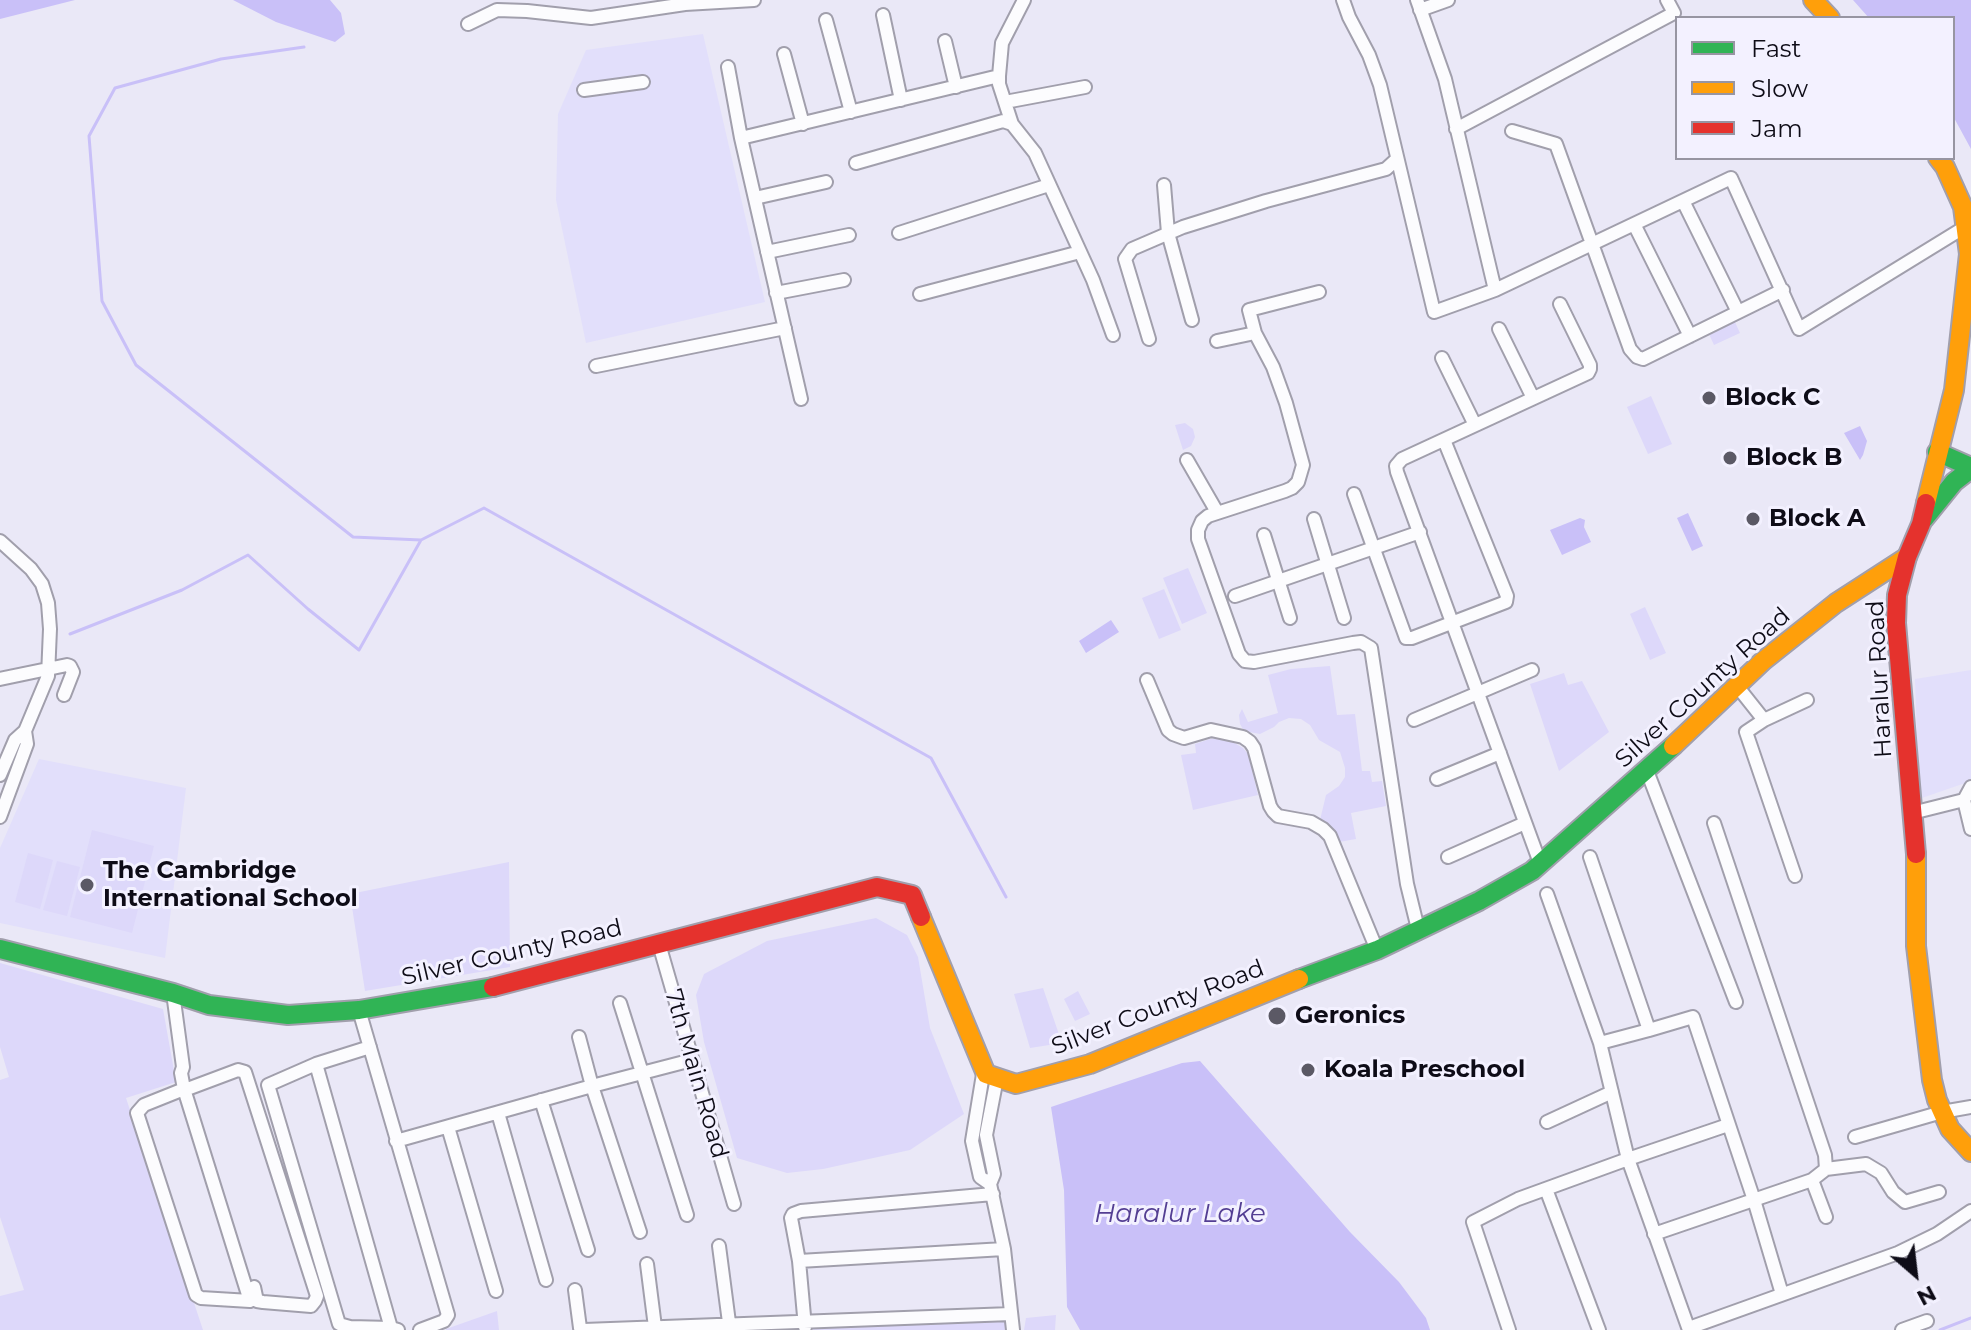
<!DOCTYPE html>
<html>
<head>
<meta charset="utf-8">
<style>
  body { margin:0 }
  #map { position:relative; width:1971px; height:1330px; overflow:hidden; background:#eae8f7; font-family:Montserrat,sans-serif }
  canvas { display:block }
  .legend { position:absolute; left:1675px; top:16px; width:280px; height:144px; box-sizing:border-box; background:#f3f1ff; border:2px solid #9795a2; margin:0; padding:10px 14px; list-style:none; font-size:24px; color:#0e0c17 }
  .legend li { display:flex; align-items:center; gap:16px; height:40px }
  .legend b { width:40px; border:2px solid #9795a2 }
  .north { position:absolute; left:1875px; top:1234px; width:80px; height:80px; -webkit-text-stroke:6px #f3f1ff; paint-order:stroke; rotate:152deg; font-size:22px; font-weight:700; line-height:32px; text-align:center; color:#0e0c17 }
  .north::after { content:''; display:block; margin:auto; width:28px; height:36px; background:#0e0c17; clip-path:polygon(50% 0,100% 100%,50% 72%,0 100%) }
</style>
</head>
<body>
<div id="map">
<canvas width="1971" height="1330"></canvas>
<ul class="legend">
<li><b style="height:10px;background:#30b455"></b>Fast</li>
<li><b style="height:10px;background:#ff9f0a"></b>Slow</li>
<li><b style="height:10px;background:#e5322d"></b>Jam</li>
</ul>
<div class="north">N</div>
</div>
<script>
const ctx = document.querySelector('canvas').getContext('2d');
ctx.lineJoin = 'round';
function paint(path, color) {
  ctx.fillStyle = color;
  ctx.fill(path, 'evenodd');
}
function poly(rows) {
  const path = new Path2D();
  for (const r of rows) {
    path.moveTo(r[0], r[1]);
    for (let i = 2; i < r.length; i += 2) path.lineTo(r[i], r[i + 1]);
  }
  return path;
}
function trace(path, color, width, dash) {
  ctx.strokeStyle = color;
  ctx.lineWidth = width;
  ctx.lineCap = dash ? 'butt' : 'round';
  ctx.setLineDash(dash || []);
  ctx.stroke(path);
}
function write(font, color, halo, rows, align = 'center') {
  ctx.font = font + ' Montserrat,sans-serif';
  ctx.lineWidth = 6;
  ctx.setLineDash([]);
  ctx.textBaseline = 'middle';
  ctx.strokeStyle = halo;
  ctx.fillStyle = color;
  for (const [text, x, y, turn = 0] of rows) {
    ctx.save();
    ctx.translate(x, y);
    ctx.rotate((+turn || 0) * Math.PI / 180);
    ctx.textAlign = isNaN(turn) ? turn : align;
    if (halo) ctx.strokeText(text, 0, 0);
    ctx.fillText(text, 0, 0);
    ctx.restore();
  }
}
paint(poly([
  [703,34,765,302,586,343,556,200,558,114,586,50],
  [1971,670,1971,781,1919,799,1915,679],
  [39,759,186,788,165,958,0,923,0,848]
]), '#e2dffb');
paint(poly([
  [1734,320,1740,333,1714,345,1708,332],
  [1651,396,1672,444,1648,454,1627,407],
  [1185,423,1193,429,1195,437,1191,446,1183,450,1175,425],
  [1188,568,1207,613,1182,624,1163,578],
  [1164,589,1181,630,1159,639,1142,598],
  [1645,607,1666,653,1650,660,1630,614],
  [1330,666,1337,715,1355,714,1362,771,1370,771,1372,782,1382,781,1386,806,1351,813,1356,839,1339,842,1334,832,1327,823,1320,820,1326,795,1339,786,1345,777,1345,768,1340,752,1319,740,1310,725,1301,719,1289,718,1279,722,1274,727,1260,734,1244,731,1240,724,1239,715,1242,709,1248,722,1278,713,1268,675,1291,669],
  [1564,673,1568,685,1582,681,1609,732,1559,771,1530,684],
  [1217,738,1231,741,1243,748,1248,754,1258,795,1193,810,1181,755,1196,753,1195,744,1210,739],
  [92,830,154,846,132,933,70,917],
  [28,853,53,860,40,909,15,902],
  [57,861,80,867,67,916,43,910],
  [509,862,510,967,365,991,350,894],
  [876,918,907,935,918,957,930,1028,964,1114,910,1150,823,1169,787,1173,737,1158,704,1042,696,995,704,974,767,941],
  [0,963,163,1009,176,1082,126,1098,203,1330,0,1330,0,1296,24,1290,0,1217,0,1080,9,1077,0,1047],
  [1043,988,1062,1043,1030,1048,1014,994],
  [1078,991,1090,1014,1075,1021,1064,999],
  [497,1311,499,1330,446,1330,446,1329],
  [1056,1315,1055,1330,1024,1330,1026,1318],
  [1009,1319,1010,1330,813,1330,813,1328]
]), '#ddd8fa');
paint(poly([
  [0,0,75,0,0,19],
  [233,0,330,0,341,13,345,34,335,42,276,22],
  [1853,0,1971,0,1971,149,1953,116,1953,18,1869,18],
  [1860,426,1867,441,1863,455,1860,460,1844,433],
  [1688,513,1703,546,1692,551,1677,518],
  [1580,518,1585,520,1584,527,1591,542,1562,555,1550,530],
  [1111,620,1119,632,1086,653,1079,641],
  [1200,1061,1350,1232,1399,1282,1426,1318,1430,1330,1080,1330,1067,1307,1064,1190,1051,1107,1182,1063]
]), '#c9c0f8');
trace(poly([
  [304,47,221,59,115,88,89,136,102,301,136,365,353,537,421,540],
  [70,634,182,590,248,555,308,609,359,650,421,540,484,508,931,758,1006,897],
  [1940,1330,1971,1318]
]), '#c9c0f8', 3);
const street = poly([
  [1343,0,1349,17,1369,55,1380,85,1434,312,1495,290,1731,178,1799,329,1965,227],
  [1417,0,1445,79,1495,290],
  [1420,10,1448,0],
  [883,15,901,100],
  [826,20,851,112],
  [468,24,497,10,527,11,591,18,685,4,754,0],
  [945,41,956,87],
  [784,54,803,124],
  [728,67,741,138],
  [999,76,999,84,1012,124,1035,153,1093,280,1113,335],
  [584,90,643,82],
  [1005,102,1085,87],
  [1456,129,1674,13,1667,0],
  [1512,131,1556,144,1630,349,1637,357,1643,359,1783,290],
  [856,163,1003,121,1012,124],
  [1164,185,1168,233,1192,320],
  [755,198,826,182],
  [1683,201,1738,312],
  [1634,224,1690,336],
  [899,233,1049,185],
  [767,252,849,235],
  [1319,292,1249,310,1255,333,1273,367,1286,403,1303,465,1298,482,1292,488,1285,491,1208,516,1202,521,1198,530,1198,539,1239,654,1245,661,1254,662,1353,643,1361,642,1371,648,1407,884,1418,929],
  [776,293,844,280],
  [920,294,1080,252],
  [1499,329,1533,398],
  [1149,339,1125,259,1132,249,1183,227,1266,201,1386,169,1397,159],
  [1217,341,1255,333],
  [1442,358,1475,425],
  [596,366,785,328],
  [801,399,741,138,999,76,1002,43,1024,0],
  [1187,460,1217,512],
  [1354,494,1406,638,1412,638,1506,602,1507,596,1444,440],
  [1314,519,1344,618],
  [1264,535,1290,618],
  [0,541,31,569,42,584,48,603,50,629,48,676,25,731,15,740,0,775],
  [1235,596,1420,532],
  [0,679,67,665,70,666,73,672,64,695],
  [1147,680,1168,730,1173,734,1184,738,1211,730,1243,737,1250,742,1254,748,1270,806,1273,811,1278,816,1311,822,1323,829,1330,836,1377,950],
  [1737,686,1764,720,1746,732,1795,876],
  [1414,720,1532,670],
  [1764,720,1807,700],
  [1647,771,1736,1002],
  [1437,779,1500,753],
  [1971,787,1964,800,1971,829],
  [1912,813,1964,800],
  [0,817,27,744,25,731],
  [1448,857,1525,823],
  [1590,857,1649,1030],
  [1540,863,1397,472,1396,466,1402,459,1588,373,1590,369,1590,365,1560,304],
  [1547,894,1600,1043,1628,1159,1689,1330],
  [659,944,734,1204],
  [173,993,183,1067,181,1073,184,1089,250,1301,201,1298,196,1295,137,1113,144,1105,184,1089],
  [620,1003,687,1215],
  [359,1010,448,1315,444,1321,420,1330],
  [579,1037,592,1086,640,1232],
  [1600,1043,1649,1030,1693,1017,1754,1200,1782,1294],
  [370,1047,316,1064,268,1085,339,1324,350,1327,391,1328,398,1330],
  [316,1064,391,1328],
  [984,1068,972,1141,980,1177,990,1184],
  [997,1078,986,1135,994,1174,990,1184,1004,1249,1013,1330],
  [190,1088,238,1070,245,1072,317,1296,315,1301,311,1306,263,1302,257,1301,254,1287],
  [541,1100,588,1250],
  [498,1113,546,1280],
  [1547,1122,1612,1092],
  [448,1127,496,1291],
  [1855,1137,1942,1112,1971,1107],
  [396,1141,592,1086,692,1060],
  [1826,1169,1866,1164,1881,1173,1893,1192,1905,1202,1939,1192],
  [1812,1180,1826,1217],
  [1546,1189,1599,1330],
  [1654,1234,1812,1180,1826,1169,1825,1155,1714,823],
  [719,1246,730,1330],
  [799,1261,1004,1249],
  [647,1264,655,1327],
  [575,1290,580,1328,582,1330],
  [805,1327,799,1261,791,1218,793,1214,801,1211,993,1194],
  [1689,1328,1898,1253,1937,1234,1971,1211],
  [584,1330,1011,1314],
  [1509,1330,1473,1222,1518,1199,1628,1159,1728,1125],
  [1902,1330,1927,1321]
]);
const fast = poly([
  [1937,452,1971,467],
  [1924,519,1954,482,1971,469],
  [0,949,173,993,209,1005,288,1015,359,1010,493,987],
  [1299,979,1377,950,1479,901,1532,871,1673,746]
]);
const slow = poly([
  [1813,0,1830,18],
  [1926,503,1954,390,1969,254,1963,207,1945,167,1938,158],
  [1673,746,1763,661,1836,603,1907,557],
  [1916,854,1916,946,1932,1080,1937,1100,1950,1129,1971,1152],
  [921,917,986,1074,1016,1084,1090,1064,1299,979]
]);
const jam = poly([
  [1916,854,1896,623,1897,595,1907,557,1921,524,1926,503],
  [493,987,877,887,912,895,921,917]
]);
trace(street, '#a19fac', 16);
trace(fast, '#a19fac', 22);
trace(slow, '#a19fac', 22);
trace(jam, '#a19fac', 22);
trace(street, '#fcfcfe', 12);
trace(fast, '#30b455', 18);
trace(slow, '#ff9f0a', 18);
trace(jam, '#e5322d', 18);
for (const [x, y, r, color] of [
  [1709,398,8,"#5b5965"],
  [1730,458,8,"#5b5965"],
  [1753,519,8,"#5b5965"],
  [87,885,8,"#5b5965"],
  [1277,1016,10,"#5b5965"],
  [1308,1070,8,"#5b5965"]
]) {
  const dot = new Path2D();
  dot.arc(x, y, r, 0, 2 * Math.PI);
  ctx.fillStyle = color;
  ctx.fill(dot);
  trace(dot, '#f3f1ff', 3);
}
write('bold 24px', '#0e0c17', '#f3f1ff', [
  ["Block C",1725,398],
  ["Block B",1746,458],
  ["Block A",1769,519],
  ["The Cambridge",103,871],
  ["International School",103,899],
  ["Geronics",1295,1016],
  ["Koala Preschool",1324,1070]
], 'left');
write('24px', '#0e0c17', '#f3f1ff', [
  ["Haralur Road",1880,679,-93],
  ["Silver County Road",1703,688,-42],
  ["Silver County Road",512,953,-13],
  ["Silver County Road",1158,1008,-21],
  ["7th Main Road",696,1074,74]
]);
write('italic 26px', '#533e93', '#f3f1ff', [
  ["Haralur Lake",1180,1214]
]);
</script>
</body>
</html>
